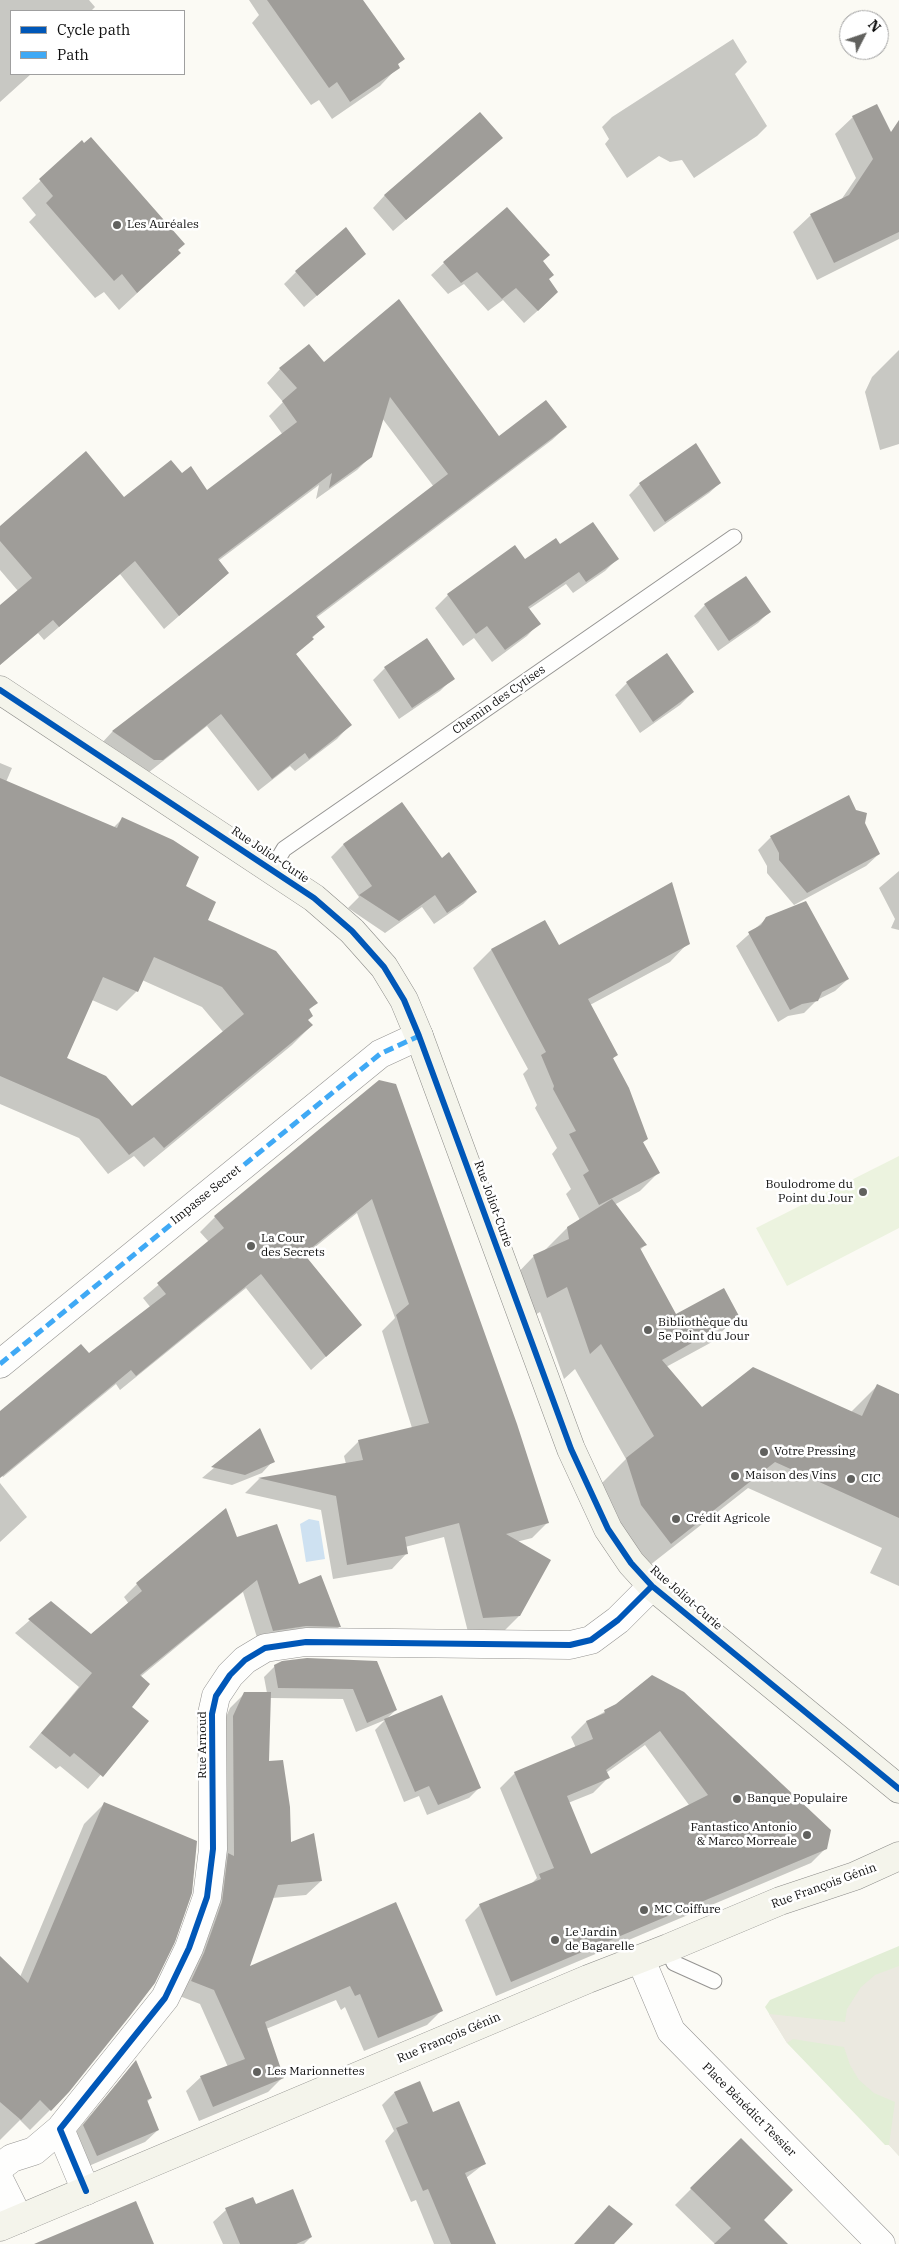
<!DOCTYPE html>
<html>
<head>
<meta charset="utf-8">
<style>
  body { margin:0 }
  #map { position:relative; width:899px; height:2244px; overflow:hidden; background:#fbfaf4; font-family:"IBM Plex Serif",serif }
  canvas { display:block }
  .legend { position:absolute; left:10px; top:10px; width:175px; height:65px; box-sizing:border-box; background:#fff; border:1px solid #9f9f9f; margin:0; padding:6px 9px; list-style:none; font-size:15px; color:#0e0e0e }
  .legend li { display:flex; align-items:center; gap:10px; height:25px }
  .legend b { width:25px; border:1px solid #9f9f9f }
  .north { position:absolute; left:839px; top:10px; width:50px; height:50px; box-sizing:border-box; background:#fff; border:1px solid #9f9f9f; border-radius:50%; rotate:49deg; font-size:14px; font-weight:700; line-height:20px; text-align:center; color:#0e0e0e }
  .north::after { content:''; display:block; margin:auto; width:18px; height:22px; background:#61615e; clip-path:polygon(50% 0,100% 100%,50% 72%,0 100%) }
</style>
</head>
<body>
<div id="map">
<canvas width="899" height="2244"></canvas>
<ul class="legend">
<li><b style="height:6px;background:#0057b8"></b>Cycle path</li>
<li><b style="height:6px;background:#3fa9f5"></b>Path</li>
</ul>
<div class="north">N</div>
</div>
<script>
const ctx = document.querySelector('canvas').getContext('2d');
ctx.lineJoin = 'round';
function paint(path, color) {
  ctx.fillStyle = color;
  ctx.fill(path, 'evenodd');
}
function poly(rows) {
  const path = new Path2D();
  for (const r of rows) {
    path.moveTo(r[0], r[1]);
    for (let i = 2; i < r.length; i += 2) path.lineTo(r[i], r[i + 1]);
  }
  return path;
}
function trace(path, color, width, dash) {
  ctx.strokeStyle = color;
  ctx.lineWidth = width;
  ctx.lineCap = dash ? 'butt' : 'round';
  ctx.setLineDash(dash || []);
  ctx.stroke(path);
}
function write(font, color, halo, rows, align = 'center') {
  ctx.font = font + ' "IBM Plex Serif",serif';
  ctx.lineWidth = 5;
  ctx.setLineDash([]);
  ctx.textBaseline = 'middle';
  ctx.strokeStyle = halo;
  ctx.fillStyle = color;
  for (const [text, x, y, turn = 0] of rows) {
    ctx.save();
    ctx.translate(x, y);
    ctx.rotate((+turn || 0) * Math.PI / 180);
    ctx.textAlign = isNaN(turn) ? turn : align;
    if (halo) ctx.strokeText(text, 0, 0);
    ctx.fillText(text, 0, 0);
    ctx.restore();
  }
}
paint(poly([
  [899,1946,899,2156,889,2145,885,2145,787,2043,765,2007,770,2000]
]), '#e2eed6');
paint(poly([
  [899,1156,899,1228,787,1286,756,1228]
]), '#ecf3df');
paint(poly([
  [899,1966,899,2156,889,2145,895,2102,874,2093,859,2080,850,2065,844,2047,793,2039,787,2043,769,2014,845,2022,847,2009,861,1987,875,1975]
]), '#ebe9e0');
paint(poly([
  [309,1519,319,1521,325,1559,306,1562,300,1524]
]), '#cee1f1');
paint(poly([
  [0,0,89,0,95,7,91,11,11,11,11,74,31,74,0,102],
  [249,0,362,0,398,67,380,86,332,119,319,100,311,105,252,23,259,15],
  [733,39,747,62,735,74,767,126,757,136,694,178,682,160,670,162,659,156,627,178,605,144,609,139,602,127,612,117],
  [853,117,896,146,899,145,899,239,817,280,793,232,811,215,841,200,856,178,835,134],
  [501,138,393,231,373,208,385,195],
  [82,142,177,250,161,271,119,310,104,292,95,298,29,222,36,215,22,198],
  [364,254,304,307,284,284,296,272],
  [541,261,548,280,544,305,524,323,503,300,488,311,464,284,448,294,431,275,444,263],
  [899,350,899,444,880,450,865,392,872,377],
  [324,364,499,437,566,427,552,440,316,618,323,627,295,655,350,725,337,739,295,771,290,766,258,791,207,726,148,773,99,746,112,732,434,487,382,418,371,456,357,470,316,499,319,485,218,561,228,573,164,629,120,574,44,640,38,633,0,665,0,606,18,591,0,570,0,528,124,499,182,475,207,492,283,435,269,416,283,402,267,383,280,369],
  [696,445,720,483,709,493,654,532,629,495,640,484],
  [560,546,617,559,605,571,573,593,566,584,529,609,539,623,527,636,492,662,474,638,463,646,435,608,448,595],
  [705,605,769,612,758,623,718,651,694,616],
  [385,668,453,678,440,691,399,719,373,680],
  [627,683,693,692,680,705,640,733,615,695],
  [0,763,12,768,6,782,113,828,122,819,184,887,206,921,316,1003,308,1011,307,1020,312,1025,292,1045,144,1167,134,1156,108,1174,79,1138,0,1104],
  [142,980,202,1007,224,1033,132,1108,66,1059,92,1000,117,1011,137,991],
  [864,823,879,854,866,866,794,905,767,873,767,866,758,850,771,837],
  [344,844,441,860,475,892,463,904,434,924,422,907,385,933,348,908,359,897,331,857],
  [899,871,899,930,891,928,895,919,879,888],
  [767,918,848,979,835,991,817,1000,804,1013,788,1016,778,1022,736,946],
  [545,922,558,947,688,943,670,962,590,1005,616,1055,612,1059,647,1139,642,1143,658,1173,640,1191,614,1205,645,1245,640,1250,676,1316,738,1315,712,1342,666,1367,702,1408,851,1412,877,1386,899,1395,899,1586,870,1573,882,1548,748,1488,645,1569,600,1485,626,1459,575,1369,564,1379,540,1312,520,1323,508,1283,534,1256,543,1252,567,1228,580,1220,566,1194,571,1189,552,1154,557,1148,535,1108,537,1105,523,1074,528,1069,473,968,491,950],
  [379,1081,547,1523,532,1538,516,1542,519,1616,504,1631,468,1632,444,1537,405,1547,406,1554,392,1569,333,1579,321,1510,245,1493,259,1479,346,1464,344,1456,359,1441,412,1428,382,1331,395,1318,357,1213,304,1256,361,1325,311,1370,246,1288,120,1390,116,1384,3,1477,0,1473,0,1413,89,1355,151,1308,143,1298,209,1242,200,1232,215,1217],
  [259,1430,273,1461,262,1473,232,1485,202,1478],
  [0,1483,27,1517,0,1542],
  [237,1538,298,1585,340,1626,327,1640,259,1644,243,1592,140,1677,130,1707,148,1721,88,1789,60,1766,56,1769,29,1747,79,1687,15,1633,51,1602,91,1636,129,1604,124,1597,137,1584],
  [307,1659,396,1710,385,1720,480,1787,469,1798,427,1815,419,1796,404,1802,375,1730,385,1720,356,1732,343,1699,270,1698,268,1762,290,1843,321,1881,306,1895,272,1898,248,1969,395,1904,441,2011,427,2025,364,2051,345,2007,341,2010,336,2000,266,2029,282,2078,268,2092,199,2121,186,2091,201,2077,228,2067,200,2004,177,1995,190,1969,219,1732,230,1708,245,1693,267,1693,264,1677,275,1666],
  [652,1677,826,1848,811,1863,496,1996,465,1920,480,1905,531,1884,537,1878,500,1788,515,1773,576,1748,571,1737,586,1722,617,1705],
  [645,1745,689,1805,590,1856,568,1803,593,1793,608,1778,606,1773],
  [104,1804,68,2092,30,2130,20,2120,0,2140,0,1958,20,1977,84,1824],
  [135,2062,151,2098,147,2102,158,2130,145,2142,84,2168,71,2138],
  [394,2093,432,2114,484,2164,466,2178,495,2244,434,2244,416,2200,411,2202,385,2141,394,2131,382,2105],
  [741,2139,762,2220,786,2244,715,2244,675,2205],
  [255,2206,311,2237,304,2244,223,2244,213,2222,226,2210]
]), '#0003');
paint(poly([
  [267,0,363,0,405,59,398,64,400,68,350,102,337,82,329,88],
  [877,104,891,132,899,120,899,232,834,263,810,214,849,195,873,159,852,116],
  [480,112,503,138,406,220,384,195],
  [91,137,185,244,178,250,181,253,137,293,122,274,114,281,46,203,53,196,39,179,82,140,84,143],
  [507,207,550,255,543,261,554,275,549,279,558,292,538,311,516,288,502,299,477,272,461,283,443,262],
  [346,227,366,254,317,296,295,271],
  [399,299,499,436,546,400,567,427,316,616,325,627,312,637,314,639,296,654,352,725,309,759,305,753,272,779,221,714,163,760,154,760,112,731,448,474,390,397,372,457,329,488,332,473,218,559,229,573,179,616,135,561,59,627,53,620,0,665,0,605,32,578,0,541,0,526,86,451,124,497,171,460,182,473,191,466,207,490,297,422,282,401,297,388,279,368,309,344,324,362],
  [696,443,721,483,665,522,639,483],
  [593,522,619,559,586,582,579,572,528,607,541,624,505,650,487,626,476,634,447,594,515,545,525,559,556,538,560,544],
  [746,576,771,612,729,641,704,604],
  [427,638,455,679,412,708,384,667],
  [667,653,694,692,653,722,626,682],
  [0,778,117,828,122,817,173,840,199,857,186,886,216,902,208,920,276,951,318,1003,309,1009,313,1016,308,1020,313,1025,164,1148,154,1137,129,1155,99,1119,0,1076],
  [154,957,222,987,244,1014,132,1106,106,1076,67,1058,103,977,138,992],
  [849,795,856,810,867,813,865,823,880,854,807,893,779,860,779,853,770,836],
  [402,802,442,858,449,852,477,892,447,913,435,895,399,921,359,895,372,886,343,844],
  [672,882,690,944,588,999,618,1055,613,1058,629,1088,648,1139,643,1142,660,1173,599,1205,583,1175,589,1171,569,1134,576,1131,553,1089,554,1086,541,1055,546,1052,491,949,545,920,559,945],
  [806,901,849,979,822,992,818,1001,802,1004,790,1010,748,932,761,925,766,917],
  [379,1080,396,1084,517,1424,549,1523,506,1534,551,1560,520,1616,483,1618,459,1523,405,1537,408,1554,347,1565,336,1496,258,1478,363,1460,358,1440,429,1423,396,1315,409,1304,372,1199,304,1254,362,1325,326,1357,261,1274,136,1376,131,1370,0,1478,0,1411,81,1344,89,1353,166,1294,157,1283,224,1228,214,1216],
  [612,1199,647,1245,640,1248,676,1314,724,1288,739,1316,662,1360,702,1407,753,1367,862,1416,877,1384,899,1394,899,1518,775,1462,671,1544,641,1505,626,1458,654,1436,601,1344,590,1354,567,1287,547,1298,533,1255,569,1239,567,1227],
  [260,1428,275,1462,245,1475,211,1467],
  [226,1508,237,1537,277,1524,299,1584,321,1575,341,1627,306,1626,273,1631,257,1580,140,1675,150,1684,132,1707,149,1721,103,1777,74,1753,70,1757,41,1733,92,1673,28,1619,51,1601,91,1634,142,1591,136,1583],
  [307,1658,377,1661,397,1710,367,1723,353,1689,278,1688,274,1665,282,1661],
  [652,1675,684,1692,831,1830,827,1849,511,1982,479,1904,541,1879,539,1874,554,1868,514,1772,593,1739,586,1721,605,1713,604,1710,616,1704],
  [660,1731,708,1795,591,1854,567,1796,610,1778,606,1770],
  [244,1692,271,1692,269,1761,283,1760,290,1807,291,1842,314,1833,322,1881,278,1885,250,1966,396,1902,443,2011,378,2038,360,1994,355,1996,350,1986,265,2022,284,2078,213,2107,200,2076,245,2059,214,1990,191,1981,204,1953,222,1902,228,1853,234,1856,233,1716],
  [442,1695,481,1788,438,1805,429,1786,415,1792,384,1719],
  [104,1802,197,1841,192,1893,175,1942,155,1983,129,2017,69,2092,51,2111,40,2100,21,2120,0,2102,0,1956,28,1983],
  [136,2060,152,2098,147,2100,159,2130,97,2156,83,2125],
  [420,2081,433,2112,459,2101,486,2164,465,2173,496,2244,451,2244,428,2189,423,2191,396,2128,408,2123,394,2092],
  [741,2138,793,2190,764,2220,788,2244,714,2244,731,2228,690,2188],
  [293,2189,312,2237,296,2244,240,2244,225,2208,253,2197,256,2204],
  [136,2201,154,2244,34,2244],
  [609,2205,633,2224,614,2244,574,2244]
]), '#9f9d99');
const lane = poly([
  [272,869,284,849,734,537],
  [668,1948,674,1963,714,1981]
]);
const street = poly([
  [0,1364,380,1054,419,1036],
  [641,1960,671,2031,881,2244],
  [0,2167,12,2158,34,2151,60,2129],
  [0,2181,19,2219],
  [86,2191,60,2129,165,1998,189,1948,207,1897,213,1849,212,1714,216,1696,230,1675,245,1660,265,1648,306,1642,570,1645,591,1640,618,1620,652,1586]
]);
const secondary = poly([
  [0,690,314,898,352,931,384,967,404,1000,419,1036,571,1449,608,1529,631,1563,652,1586,899,1789],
  [0,2227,588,1979,668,1948,780,1901,855,1876,899,1856]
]);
trace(lane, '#959492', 17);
trace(street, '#959492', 29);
trace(secondary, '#8b8b88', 29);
trace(lane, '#fefefd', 15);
trace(street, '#fefefd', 28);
trace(secondary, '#f4f4eb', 28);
trace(poly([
  [0,1364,380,1054,419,1036]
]), '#3fa9f5', 5, [10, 5]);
trace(poly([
  [0,690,314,898,352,931,384,967,404,1000,419,1036,571,1449,608,1529,631,1563,652,1586,899,1789],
  [86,2191,60,2129,165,1998,189,1948,207,1897,213,1849,212,1714,216,1696,230,1675,245,1660,265,1648,306,1642,570,1645,591,1640,618,1620,652,1586]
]), '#0057b8', 6);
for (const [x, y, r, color] of [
  [117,225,5,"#61615e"],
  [863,1192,5,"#61615e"],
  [251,1246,5,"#61615e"],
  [648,1330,5,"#61615e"],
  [764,1452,5,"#61615e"],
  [735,1476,5,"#61615e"],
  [851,1479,5,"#61615e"],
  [676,1519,5,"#61615e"],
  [737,1799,5,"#61615e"],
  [807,1835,5,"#61615e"],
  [644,1910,5,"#61615e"],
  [555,1940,5,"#61615e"],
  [257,2072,5,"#61615e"]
]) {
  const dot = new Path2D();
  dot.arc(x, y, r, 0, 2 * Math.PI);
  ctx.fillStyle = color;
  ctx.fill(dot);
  trace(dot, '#fff', 2);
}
write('12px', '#0e0e0e', '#fff', [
  ["Les Auréales",127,225],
  ["Boulodrome du",853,1185,"right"],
  ["Point du Jour",853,1199,"right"],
  ["La Cour",261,1239],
  ["des Secrets",261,1253],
  ["Bibliothèque du",658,1323],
  ["5e Point du Jour",658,1337],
  ["Votre Pressing",774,1452],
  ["Maison des Vins",745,1476],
  ["CIC",861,1479],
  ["Crédit Agricole",686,1519],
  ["Banque Populaire",747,1799],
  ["Fantastico Antonio",797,1828,"right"],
  ["& Marco Morreale",797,1842,"right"],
  ["MC Coiffure",654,1910],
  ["Le Jardin",565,1933],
  ["de Bagarelle",565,1947],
  ["Les Marionnettes",267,2072]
], 'left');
write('12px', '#0e0e0e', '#fff', [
  ["Chemin des Cytises",499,700,-35],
  ["Rue Joliot-Curie",270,855,34],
  ["Impasse Secret",206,1195,-39],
  ["Rue Joliot-Curie",493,1204,70],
  ["Rue Joliot-Curie",686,1598,41],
  ["Rue Arnoud",203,1745,-90],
  ["Rue François Génin",824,1886,-20],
  ["Rue François Génin",449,2038,-23],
  ["Place Bénédict Tessier",749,2110,45]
]);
</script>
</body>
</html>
